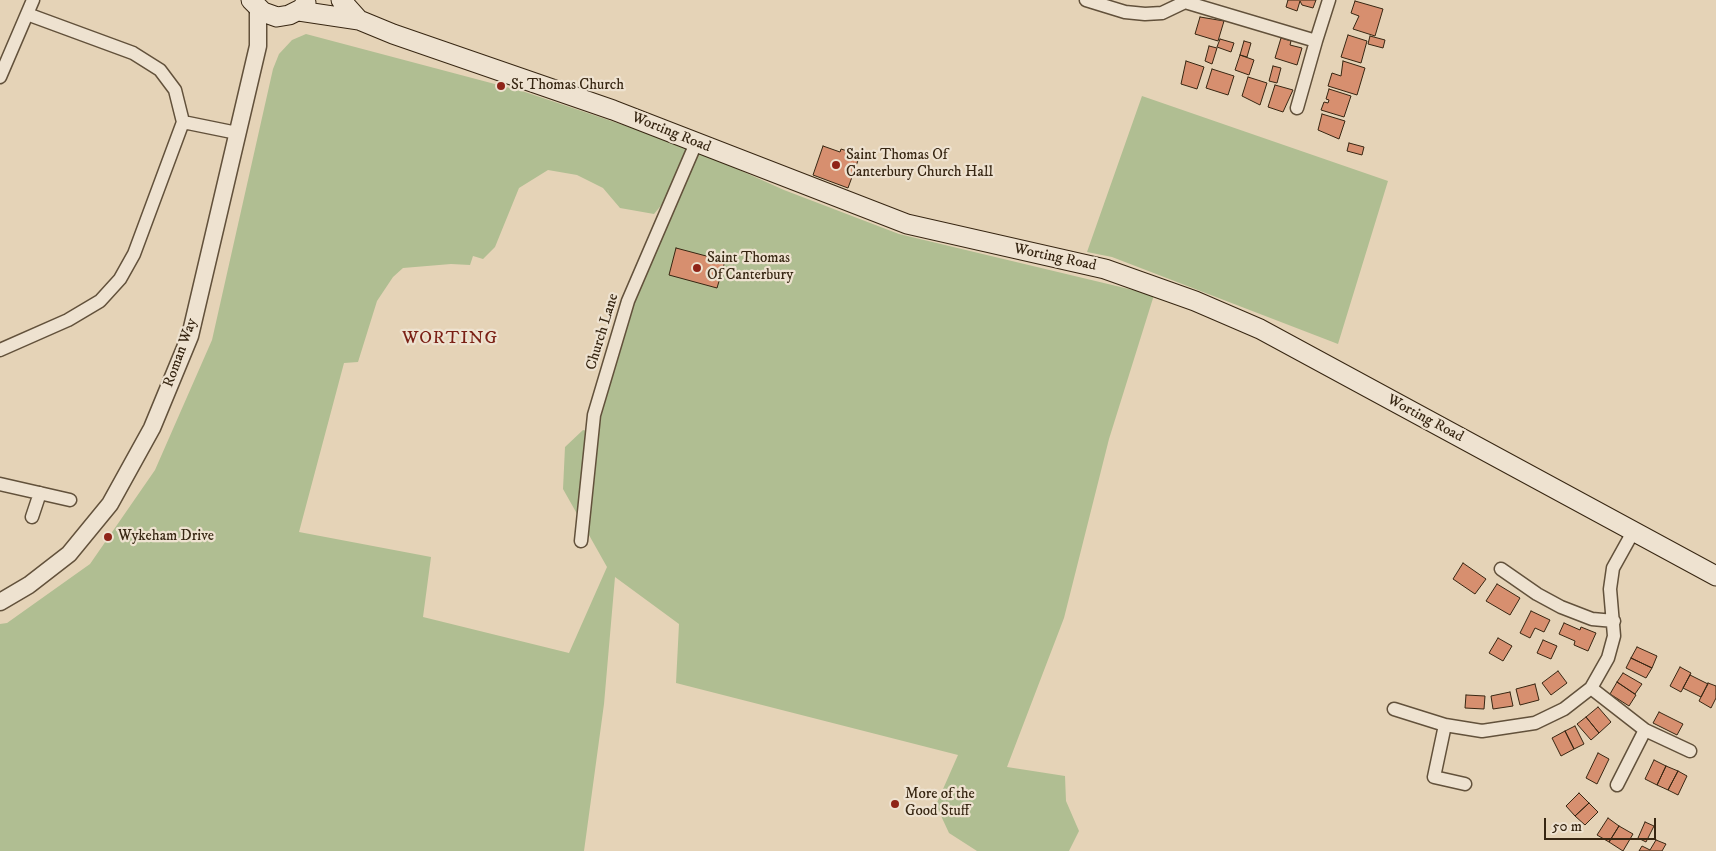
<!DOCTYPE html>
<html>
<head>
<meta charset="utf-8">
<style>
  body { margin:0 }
  #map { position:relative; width:1716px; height:851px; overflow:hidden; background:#e5d3b7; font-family:"IM FELL DW Pica",serif }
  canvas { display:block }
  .scale { position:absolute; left:1544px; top:818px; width:112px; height:22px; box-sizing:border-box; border:2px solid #372612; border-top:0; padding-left:6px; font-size:15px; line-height:18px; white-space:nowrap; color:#372612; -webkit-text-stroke:4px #eee2d0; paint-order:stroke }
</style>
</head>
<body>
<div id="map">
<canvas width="1716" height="851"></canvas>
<div class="scale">50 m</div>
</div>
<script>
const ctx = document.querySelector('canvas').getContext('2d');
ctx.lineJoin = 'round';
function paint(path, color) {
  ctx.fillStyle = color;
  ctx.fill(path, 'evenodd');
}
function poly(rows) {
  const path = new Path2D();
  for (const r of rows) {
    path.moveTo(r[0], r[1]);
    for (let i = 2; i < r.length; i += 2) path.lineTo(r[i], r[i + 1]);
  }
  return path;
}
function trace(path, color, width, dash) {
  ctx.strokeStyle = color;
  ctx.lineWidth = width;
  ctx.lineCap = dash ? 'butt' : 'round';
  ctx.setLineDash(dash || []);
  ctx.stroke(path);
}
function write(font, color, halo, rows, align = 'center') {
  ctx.font = font + ' "IM FELL DW Pica",serif';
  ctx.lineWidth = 4.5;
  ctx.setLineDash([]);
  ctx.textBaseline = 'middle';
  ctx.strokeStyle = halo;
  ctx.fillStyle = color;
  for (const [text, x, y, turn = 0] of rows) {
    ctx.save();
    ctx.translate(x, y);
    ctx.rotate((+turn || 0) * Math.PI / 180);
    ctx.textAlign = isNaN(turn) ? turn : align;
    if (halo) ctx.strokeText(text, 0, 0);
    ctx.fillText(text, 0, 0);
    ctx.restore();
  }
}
paint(poly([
  [306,34,525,92,686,146,784,190,899,234,1154,295,1109,439,1064,618,1007,767,1065,776,1066,801,1079,831,1069,851,977,851,949,833,936,805,958,755,676,683,679,624,615,577,604,704,584,851,0,851,0,624,7,623,90,564,155,470,212,340,273,69,279,54,292,40],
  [548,170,577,175,603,188,620,208,654,214,669,196,591,432,583,430,565,447,563,489,607,567,569,653,423,617,431,557,299,532,344,363,358,362,377,301,393,277,403,268,451,264,470,265,473,256,483,259,495,247,519,188],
  [1142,96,1388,181,1338,344,1112,257,1087,252]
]), '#b0be92');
const building = poly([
  [1288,0,1316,0,1313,8,1302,5,1300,1,1297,11,1286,7,1288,0],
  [1355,1,1383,9,1375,36,1353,29,1359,16,1351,13,1355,1],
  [1200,17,1224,21,1218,41,1195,34,1200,17],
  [1348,35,1367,41,1361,63,1341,57,1348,35],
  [1370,36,1385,40,1383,48,1368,44,1370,36],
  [1281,38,1291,41,1290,45,1302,48,1297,65,1275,58,1281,38],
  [1220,39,1234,43,1231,52,1217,47,1220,39],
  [1244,41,1251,43,1247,57,1240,55,1244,41],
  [1209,46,1217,48,1212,64,1205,61,1209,46],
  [1240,55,1254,60,1249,75,1235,70,1240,55],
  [1186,61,1204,67,1197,89,1181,84,1186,61],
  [1343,61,1365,68,1357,95,1328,86,1332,73,1341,76,1343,61],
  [1273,66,1281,68,1277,83,1269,81,1273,66],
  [1212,69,1234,76,1228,95,1206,88,1212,69],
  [1248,77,1267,83,1260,105,1242,96,1248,77],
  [1275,85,1293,90,1283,112,1268,107,1275,85],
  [1329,89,1351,96,1344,117,1321,110,1324,102,1328,103,1329,100,1326,99,1329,89],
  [1322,114,1345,121,1339,139,1318,130,1322,114],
  [1349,143,1364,147,1362,155,1347,151,1349,143],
  [823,146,840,152,841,149,860,155,848,188,813,175,823,146],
  [676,248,725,261,717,288,669,275,676,248],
  [1463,563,1486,579,1475,594,1453,579,1463,563],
  [1497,584,1520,598,1510,615,1486,601,1497,584],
  [1531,611,1550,620,1544,632,1535,628,1530,638,1520,633,1531,611],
  [1564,623,1580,630,1581,627,1596,633,1588,651,1574,645,1575,641,1559,634,1564,623],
  [1498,638,1512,646,1503,661,1489,653,1498,638],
  [1543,640,1557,646,1551,659,1537,653,1543,640],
  [1637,647,1657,656,1652,668,1631,658,1637,647],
  [1631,658,1652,668,1646,678,1626,668,1631,658],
  [1680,667,1691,673,1681,692,1670,686,1680,667],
  [1558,671,1567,683,1551,695,1542,683,1558,671],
  [1623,673,1642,684,1635,694,1617,682,1623,673],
  [1690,675,1708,684,1701,697,1683,688,1690,675],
  [1617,682,1636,695,1629,706,1610,694,1617,682],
  [1708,683,1716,686,1716,698,1711,708,1699,701,1708,683],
  [1535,684,1539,700,1520,705,1516,689,1535,684],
  [1510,692,1513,706,1493,709,1491,696,1510,692],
  [1466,695,1485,696,1484,709,1465,708,1466,695],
  [1598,707,1611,722,1599,733,1586,717,1598,707],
  [1659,712,1683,724,1677,735,1653,723,1659,712],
  [1586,717,1599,733,1591,740,1577,724,1586,717],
  [1575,726,1584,744,1574,749,1565,731,1575,726],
  [1565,731,1574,749,1561,756,1552,738,1565,731],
  [1598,753,1609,759,1597,784,1586,778,1598,753],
  [1654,760,1666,766,1657,785,1645,779,1654,760],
  [1666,766,1678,771,1668,790,1657,785,1666,766],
  [1678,771,1687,776,1678,795,1668,790,1678,771],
  [1579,793,1589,803,1575,816,1566,806,1579,793],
  [1589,803,1598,812,1585,825,1575,816,1589,803],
  [1608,818,1619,826,1609,842,1597,835,1608,818],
  [1645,822,1654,826,1646,842,1638,838,1645,822],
  [1619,826,1633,834,1623,851,1609,842,1619,826],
  [1656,840,1666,844,1662,851,1639,851,1642,846,1650,850,1656,840]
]);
paint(building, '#d78f6f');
trace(building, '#372612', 1);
const minor = poly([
  [1086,0,1125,12,1145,14,1162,13,1185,2],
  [1185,2,1316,41,1329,0],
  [0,77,33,0],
  [1297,108,1316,41],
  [183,122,237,133],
  [0,350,68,320,100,301,120,279,134,254,183,122,175,90,160,70,133,53,27,14],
  [0,484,70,500],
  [32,517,40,493],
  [581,541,594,415,628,301,696,143],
  [1501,569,1537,594,1561,607,1592,619,1614,621],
  [1591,688,1645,730,1690,751],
  [1394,709,1445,725,1482,731,1535,723,1564,709,1591,688,1608,658,1614,636,1610,589,1613,568,1633,532],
  [1445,725,1434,777,1465,784],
  [1617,785,1645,730]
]);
const tertiary = poly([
  [0,602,29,585,69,554,110,504,152,428,190,336,258,46,258,9]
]);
const secondary = poly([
  [251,0,263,12,277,17,289,15,301,9,306,3],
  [341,0,359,20],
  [299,11,359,20,393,34,613,110,907,224,1105,269,1195,301,1260,329,1716,576]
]);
trace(minor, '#62513b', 15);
trace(tertiary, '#62513b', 19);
trace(secondary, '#372612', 21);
trace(minor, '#eee2d0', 12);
trace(tertiary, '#eee2d0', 16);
trace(secondary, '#eee2d0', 19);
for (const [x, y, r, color] of [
  [501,86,5,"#8f2418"],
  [836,165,5,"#8f2418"],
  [697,268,5,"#8f2418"],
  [108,537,5,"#8f2418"],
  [895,804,5,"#8f2418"]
]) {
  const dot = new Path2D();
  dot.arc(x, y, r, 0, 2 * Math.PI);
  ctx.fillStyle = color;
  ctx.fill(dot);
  trace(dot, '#eee2d0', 2);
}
write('15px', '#372612', '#eee2d0', [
  ["St Thomas Church",511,86],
  ["Saint Thomas Of",846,156],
  ["Canterbury Church Hall",846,173],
  ["Saint Thomas",707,259],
  ["Of Canterbury",707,276],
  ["Wykeham Drive",118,537],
  ["More of the",905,795],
  ["Good Stuff",905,812]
], 'left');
write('15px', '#372612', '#eee2d0', [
  ["Worting Road",671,133,22],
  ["Worting Road",1055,258,12],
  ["Church Lane",603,332,-73],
  ["Roman Way",181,353,-70],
  ["Worting Road",1425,419,28]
]);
ctx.letterSpacing = '1px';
write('18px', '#7a1f14', '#eee2d0', [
  ["WORTING",450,339]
]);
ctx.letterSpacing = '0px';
</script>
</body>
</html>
